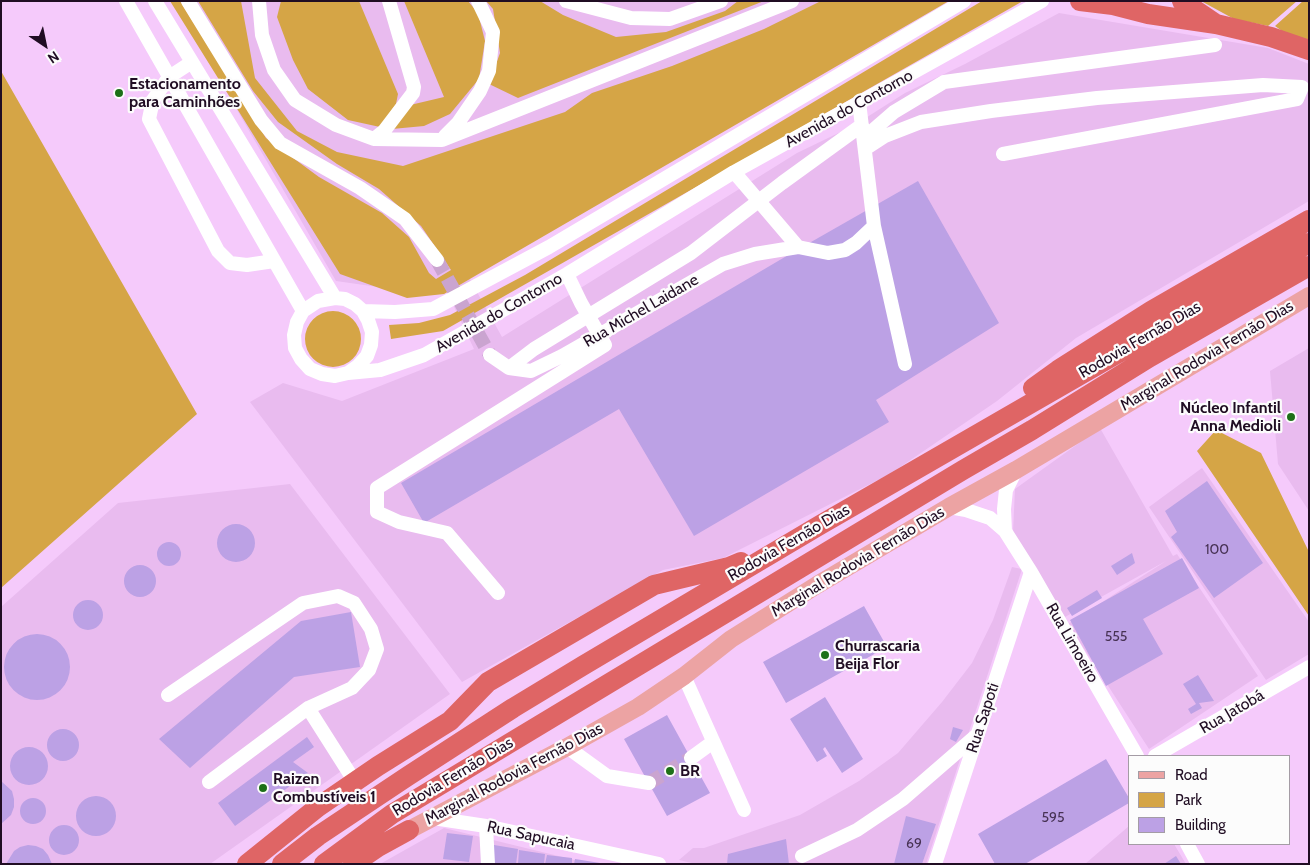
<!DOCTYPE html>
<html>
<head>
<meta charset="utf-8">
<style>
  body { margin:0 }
  #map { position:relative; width:1310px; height:865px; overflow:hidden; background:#f5cafb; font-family:Cabin,sans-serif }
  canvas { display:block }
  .frame { position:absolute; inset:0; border:2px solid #200d23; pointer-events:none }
  .legend { position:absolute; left:1128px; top:755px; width:162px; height:90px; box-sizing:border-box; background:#fcfcfc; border:1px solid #a49ca5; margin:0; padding:6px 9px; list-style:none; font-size:15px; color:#200d23 }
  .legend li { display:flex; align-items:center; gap:10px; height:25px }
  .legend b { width:25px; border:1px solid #a49ca5 }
  .north { position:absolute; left:20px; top:20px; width:50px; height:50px; -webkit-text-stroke:4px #fcfcfc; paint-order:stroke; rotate:146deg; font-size:14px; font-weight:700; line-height:20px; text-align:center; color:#200d23 }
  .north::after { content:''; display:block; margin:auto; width:18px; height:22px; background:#200d23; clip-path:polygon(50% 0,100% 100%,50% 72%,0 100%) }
</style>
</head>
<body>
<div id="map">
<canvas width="1310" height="865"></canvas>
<div class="frame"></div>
<ul class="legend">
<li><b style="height:6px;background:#eca3a3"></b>Road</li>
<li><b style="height:14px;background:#d5a546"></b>Park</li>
<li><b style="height:14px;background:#bca1e5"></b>Building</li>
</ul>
<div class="north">N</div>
</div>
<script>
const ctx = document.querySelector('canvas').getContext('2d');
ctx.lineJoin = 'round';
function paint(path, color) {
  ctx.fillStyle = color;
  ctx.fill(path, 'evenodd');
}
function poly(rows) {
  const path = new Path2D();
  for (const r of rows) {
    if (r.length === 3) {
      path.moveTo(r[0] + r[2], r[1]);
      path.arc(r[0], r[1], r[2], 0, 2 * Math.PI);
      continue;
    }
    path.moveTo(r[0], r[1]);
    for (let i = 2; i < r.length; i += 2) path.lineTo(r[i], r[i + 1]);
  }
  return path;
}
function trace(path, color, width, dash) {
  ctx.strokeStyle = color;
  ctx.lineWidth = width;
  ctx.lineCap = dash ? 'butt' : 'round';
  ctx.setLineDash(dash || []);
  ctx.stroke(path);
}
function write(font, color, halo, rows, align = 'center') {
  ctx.font = font + ' Cabin,sans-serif';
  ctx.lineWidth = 4.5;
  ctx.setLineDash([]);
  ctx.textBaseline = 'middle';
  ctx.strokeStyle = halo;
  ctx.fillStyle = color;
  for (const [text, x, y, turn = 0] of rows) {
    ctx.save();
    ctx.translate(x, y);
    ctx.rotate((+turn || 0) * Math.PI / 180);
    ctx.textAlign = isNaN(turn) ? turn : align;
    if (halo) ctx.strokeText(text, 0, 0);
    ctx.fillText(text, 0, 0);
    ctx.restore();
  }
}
paint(poly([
  [174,1,939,1,467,274,502,337,797,153,853,126,905,93,965,64,1059,13,1268,48,1309,64,1309,201,1076,338,997,401,890,474,723,558,663,570,462,682,250,402,283,383,342,401,474,349,446,290,434,295,336,281],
  [1309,348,1309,511,1278,464,1270,371],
  [1100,428,1173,556,1177,554,1258,676,1149,749,1068,624,1166,561,1065,617,1013,532,1015,489],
  [1202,468,1309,622,1309,654,1266,680,1149,507],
  [290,484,450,694,210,864,1,864,1,607,118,503],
  [1012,567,1022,569,926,864,696,864,679,860,693,848,704,848,800,815,859,781,898,753,942,702,972,663,993,620],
  [1129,826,1129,844,1174,844,1186,864,1085,864],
  [444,828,591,864,380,864]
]), '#e9bbef');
paint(poly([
  [170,1,180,1,266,138,319,177,382,213,409,237,429,273,436,279,451,270,421,226,379,189,337,164,278,122,253,91,198,1,241,1,255,78,297,131,337,152,403,166,565,112,592,93,672,66,764,29,821,1,949,1,444,294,407,298,340,274],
  [281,1,359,1,398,94,396,104,380,127,348,120,308,89,293,60,277,17],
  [404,1,468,1,478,13,485,41,479,79,450,114,424,126,392,129,406,106,444,97],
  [486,1,540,1,563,15,616,37,666,32,725,11,738,1,764,1,518,98,489,84,500,53,493,9],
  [982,1,1023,1,443,331,391,339,389,325,419,323,450,315,525,275],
  [1201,1,1297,1,1268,26,1234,19],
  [1303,1,1309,1,1309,50,1275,26],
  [1,71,197,414,1,588],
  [333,339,28],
  [1216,430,1261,453,1309,552,1309,616,1197,451]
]), '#d5a546');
paint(poly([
  [918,181,999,323,876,400,889,422,694,536,619,409,424,523,401,483,790,254],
  [1207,481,1263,563,1214,598,1171,537,1177,532,1165,511],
  [236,543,19],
  [169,554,12],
  [1132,553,1135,563,1117,575,1111,566],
  [1182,558,1199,588,1143,619,1163,654,1106,686,1070,620],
  [140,581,16],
  [1097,590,1102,598,1072,616,1067,608],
  [88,615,15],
  [864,606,887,647,786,703,763,662],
  [351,612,360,667,294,677,190,768,159,739,301,621],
  [37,667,33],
  [1198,675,1214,701,1199,703,1202,708,1191,714,1188,709,1196,704,1183,684],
  [825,697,863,759,842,773,825,747,823,749,827,756,817,762,790,719],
  [667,715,710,793,667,816,624,739],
  [953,727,963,730,956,742,950,739],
  [63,745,16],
  [307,737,314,747,293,762,308,773,235,826,218,803],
  [29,766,19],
  [1106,759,1129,798,1129,803,1025,864,995,864,978,834],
  [1,781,12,791,14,799,14,807,11,815,1,824],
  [96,816,20],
  [33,811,13],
  [906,816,936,824,922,864,894,864],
  [64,840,15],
  [447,833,473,836,469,862,443,859],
  [786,839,789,864,727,864,728,854],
  [28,845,36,846,43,849,48,855,52,864,6,864,14,851,20,847],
  [494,845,518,849,516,864,491,864],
  [519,850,545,854,544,864,518,864],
  [547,855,572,858,572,864,545,864],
  [1176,856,1181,864,1164,864],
  [575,859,600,863,600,864,574,864]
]), '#bca1e5');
trace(poly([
  [437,260,490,355],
  [649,783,691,758]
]), '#caa4d0', 14, [14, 7]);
trace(poly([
  [126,1,303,311],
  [155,1,335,298],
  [188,1,261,120,280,143,360,188,405,219,437,260],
  [259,1,262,35,274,70,295,100,336,125,374,139,442,140,792,1],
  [566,1,631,18,670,19,721,1],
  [192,62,169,77,153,100,149,119,218,251,230,263,247,265,274,261],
  [445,136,458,123,480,91,489,71,493,32,478,1],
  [864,138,894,112,944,82,1215,45],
  [374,139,384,131,413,93,414,87,389,1],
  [865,149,885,136,921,122,991,111,1097,98,1263,85,1302,87,1297,99,1003,154],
  [734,172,798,247,828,253,845,250,856,243,874,226,859,102],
  [874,226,905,364],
  [363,311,395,312,433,309,549,247,964,1],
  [490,355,509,368,531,371,562,356,723,264,755,254,798,247],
  [509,368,534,349,691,253,782,183,862,125],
  [348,373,358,366,367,356,371,345,372,332,368,320,363,311,355,304,345,299,335,298,318,301,303,311,297,322,294,335,295,348,301,359,310,369,322,374,335,376,348,373,380,370,424,355,567,274,734,172,1042,1],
  [949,507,966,510,990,518,1005,531,1031,572,1137,756],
  [1005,531,1004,509,1006,490,1016,470],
  [498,593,447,533,399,522,377,512,377,488,605,345,581,303,567,274],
  [684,676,744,810],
  [168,695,303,603,338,596,354,603,371,629,377,649,369,670,352,688,308,708],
  [567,747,607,776,649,783],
  [1155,756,1309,667],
  [691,758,713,742],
  [209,782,308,708,355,782],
  [433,818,486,826,659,864],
  [486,826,488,864],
  [1187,844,1198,864],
  [802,856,857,830,903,799,978,734],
  [935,864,1031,572]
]), '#fff', 14);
trace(poly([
  [409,830,567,747,638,707,684,676,731,639,817,585,949,507,1016,470,1309,296]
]), '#eca3a3', 18);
trace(poly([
  [1080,1,1113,5,1148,14,1216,24],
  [1182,1,1216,24,1271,37,1309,50],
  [1033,388,1058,370,1151,311,1309,220],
  [247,864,318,807,378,766,450,721,488,682,654,585,729,567,741,562],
  [282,864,318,836,408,776,513,708,584,665,820,525,1309,243],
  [324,864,392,814,963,470,1032,430,1150,357,1309,266],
  [353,864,378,847,409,830]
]), '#df6565', 20);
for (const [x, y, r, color] of [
  [119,93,5,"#1d7018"],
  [1291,417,5,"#1d7018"],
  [825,655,5,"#1d7018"],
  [670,771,5,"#1d7018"],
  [263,788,5,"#1d7018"]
]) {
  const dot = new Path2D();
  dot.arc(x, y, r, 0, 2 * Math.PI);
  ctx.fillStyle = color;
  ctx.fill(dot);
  trace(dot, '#fcfcfc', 2);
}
write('14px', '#473254', null, [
  ["100",1217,550],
  ["555",1116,637],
  ["595",1053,818],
  ["69",914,844]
]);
write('bold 16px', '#200d23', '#fcfcfc', [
  ["Estacionamento",129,84],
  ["para Caminhões",129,102],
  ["Núcleo Infantil",1281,408,"right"],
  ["Anna Medioli",1281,426,"right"],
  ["Churrascaria",835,646],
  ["Beija Flor",835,664],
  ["BR",680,771],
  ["Raizen",273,779],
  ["Combustíveis 1",273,797]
], 'left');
write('16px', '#200d23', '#fcfcfc', [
  ["Avenida do Contorno",849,109,-29],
  ["Rua Michel Laidane",641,311,-30],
  ["Avenida do Contorno",499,313,-30],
  ["Rodovia Fernão Dias",1140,340,-30],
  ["Marginal Rodovia Fernão Dias",1207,356,-31],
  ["Rodovia Fernão Dias",789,543,-30],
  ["Marginal Rodovia Fernão Dias",858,562,-31],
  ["Rua Limoeiro",1072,643,60],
  ["Rua Jatobá",1232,712,-30],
  ["Rua Sapoti",983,718,-72],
  ["Marginal Rodovia Fernão Dias",514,774,-28],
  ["Rodovia Fernão Dias",453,777,-31],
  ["Rua Sapucaia",531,836,12]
]);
</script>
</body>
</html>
